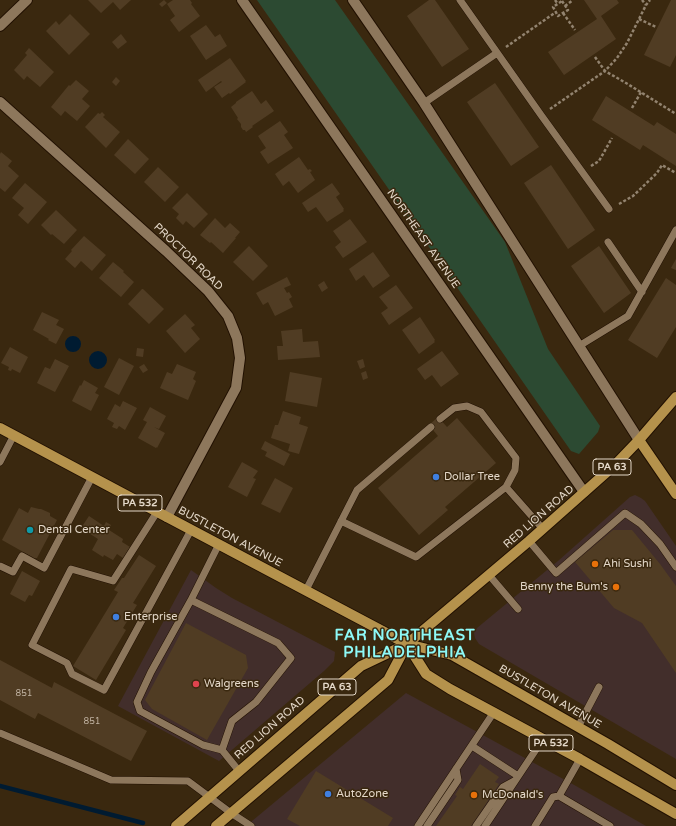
<!DOCTYPE html>
<html>
<head>
<meta charset="utf-8">
<style>
  body { margin:0 }
  canvas { display:block; background:#3a280f }
</style>
</head>
<body>
<canvas width="676" height="826"></canvas>
<script>
const ctx = document.querySelector('canvas').getContext('2d');
ctx.lineJoin = 'round';
function paint(path, color) {
  ctx.fillStyle = color;
  ctx.fill(path, 'evenodd');
}
function poly(rows) {
  const path = new Path2D();
  for (const r of rows) {
    if (r.length === 3) {
      path.moveTo(r[0] + r[2], r[1]);
      path.arc(r[0], r[1], r[2], 0, 2 * Math.PI);
      continue;
    }
    path.moveTo(r[0], r[1]);
    for (let i = 2; i < r.length; i += 2) path.lineTo(r[i], r[i + 1]);
  }
  return path;
}
function trace(path, color, width, dash) {
  ctx.strokeStyle = color;
  ctx.lineWidth = width;
  ctx.lineCap = dash ? 'butt' : 'round';
  ctx.setLineDash(dash || []);
  ctx.stroke(path);
}
function write(font, color, halo, rows, align = 'center') {
  ctx.font = font + ' "Varela Round",sans-serif';
  ctx.lineWidth = 3;
  ctx.setLineDash([]);
  ctx.textBaseline = 'middle';
  ctx.strokeStyle = halo;
  ctx.fillStyle = color;
  for (const [text, x, y, turn = 0] of rows) {
    ctx.save();
    ctx.translate(x, y);
    ctx.rotate((+turn || 0) * Math.PI / 180);
    ctx.textAlign = isNaN(turn) ? turn : align;
    if (halo) ctx.strokeText(text, 0, 0);
    ctx.fillText(text, 0, 0);
    ctx.restore();
  }
}
paint(poly([
  [635,495,641,498,645,501,676,546,676,759,479,644,475,638,474,633,477,628,558,561,630,497],
  [191,570,216,588,232,598,335,652,334,661,324,671,219,761,118,706],
  [406,693,576,786,646,826,246,826]
]), '#422e2b');
paint(poly([
  [257,0,335,0,505,242,548,349,600,426,598,432,579,454,571,451]
]), '#2c4a32');
paint(poly([
  [73,344,8],
  [98,360,9]
]), '#001b31');
trace(poly([
  [0,786,143,823]
]), '#001b31', 4.5);
paint(poly([
  [88,0,131,0,120,10,113,2,101,13],
  [164,0,167,3,162,7,159,4],
  [173,0,190,0,192,3,191,4,200,16,179,32,170,20,175,16,167,4],
  [429,0,435,0,469,49,442,67,407,16],
  [584,0,617,0,619,3,601,16,616,39,564,75,548,52,597,19],
  [671,0,676,0,676,55,670,67,644,55],
  [70,14,90,34,69,55,46,31,56,21,59,25],
  [206,25,215,37,220,34,227,46,206,60,190,36],
  [121,34,127,42,118,49,112,42],
  [29,48,54,72,40,87,27,76,24,80,14,70,27,55,25,53],
  [230,58,246,81,245,81,246,82,230,94,229,93,222,98,214,87,222,82,221,81,206,92,198,80],
  [116,77,120,81,116,86,112,82],
  [76,80,89,91,82,99,90,106,77,121,65,111,61,116,51,107,69,85,70,86],
  [495,83,539,147,511,166,467,102],
  [252,91,261,104,266,100,274,111,252,126,253,127,246,132,245,130,243,130,241,127,241,124,237,119,238,118,231,107,236,103,236,102],
  [606,96,654,126,657,122,676,134,676,166,643,145,640,150,592,120],
  [102,112,105,115,103,117,120,132,106,148,85,127,98,113,100,114],
  [280,121,288,132,284,135,293,148,268,164,260,152,266,148,258,136],
  [128,139,149,159,135,174,114,155],
  [1,152,12,161,8,166,19,176,5,192,0,188,0,154],
  [299,157,308,170,310,169,312,171,310,172,315,180,298,193,289,181,283,186,275,174],
  [551,165,595,230,568,249,524,183],
  [158,167,179,187,165,202,144,182],
  [25,183,47,202,28,224,18,215,24,208,12,198],
  [332,183,340,194,336,197,344,209,343,210,344,211,327,222,316,207,308,212,302,203],
  [187,193,208,214,194,228,186,221,183,225,176,218,179,214,172,208],
  [56,210,77,230,64,244,52,234,51,235,41,225],
  [215,218,225,228,230,223,240,232,235,238,236,238,223,253,211,242,210,243,200,235],
  [350,219,367,242,343,258,335,247,341,242,333,231],
  [84,236,106,255,92,271,81,261,75,268,65,259,72,251,71,250],
  [249,246,268,266,253,281,233,262],
  [599,246,631,293,604,313,571,266],
  [373,252,390,276,373,288,364,275,356,281,349,269],
  [676,259,676,270,671,268],
  [113,262,124,271,123,272,134,282,121,297,99,278],
  [287,277,291,285,284,288,287,293,289,292,292,297,289,299,293,307,275,316,268,302,263,305,256,293],
  [666,278,676,285,676,327,657,358,628,340],
  [324,281,328,288,322,292,318,285],
  [396,285,413,308,389,325,381,313,388,308,379,297],
  [142,289,143,289,164,309,149,324,128,304],
  [42,312,59,320,56,325,64,329,56,344,48,340,49,339,33,330],
  [185,314,195,325,191,328,200,339,185,353,166,331],
  [420,317,435,340,434,341,435,342,419,354,402,330],
  [302,329,303,342,318,341,320,357,278,360,277,346,283,346,281,331],
  [10,347,28,357,20,373,12,369,11,371,8,370,9,367,1,363],
  [137,348,144,349,143,357,136,356],
  [442,351,459,374,441,387,432,375,425,380,417,369],
  [119,358,134,366,119,395,104,387],
  [55,359,69,366,55,392,37,383,45,367,50,369],
  [363,359,365,367,360,369,357,361],
  [144,364,148,370,143,373,139,367],
  [177,364,196,372,193,379,196,381,188,400,160,388,167,372,172,374],
  [366,371,368,378,363,380,361,373],
  [290,372,322,378,317,407,285,401],
  [84,380,98,388,95,393,99,395,91,411,72,401,80,385,81,386],
  [123,401,137,408,125,430,119,426,117,429,112,427,114,423,107,419,115,404,120,407],
  [150,407,166,416,159,429,154,427,165,433,157,448,156,447,156,448,138,438,147,422,143,420],
  [283,411,301,417,299,424,308,427,299,454,288,451,290,444,271,438,275,425,278,425],
  [438,417,447,427,457,418,496,463,445,507,448,510,419,535,378,488,438,436,429,425],
  [265,441,290,454,284,466,265,456,267,452,261,449],
  [242,462,258,471,253,478,256,479,247,497,228,487],
  [275,478,293,488,280,513,261,504],
  [31,507,39,509,41,509,50,513,50,516,57,520,37,558,34,558,2,540,19,508,28,513],
  [89,516,104,526,106,522,111,525,109,530,123,539,122,542,130,547,123,558,117,554,113,560,104,555,103,557,92,550,98,539,81,528],
  [613,530,632,530,660,564,676,586,676,673,642,623,614,608,575,562],
  [139,555,156,566,133,603,137,605,123,628,126,630,96,680,73,666,118,592,114,590,122,578,124,578],
  [22,571,40,581,32,596,29,595,25,602,10,594],
  [186,623,246,655,248,668,207,740,152,709,145,700],
  [0,660,52,688,54,682,147,731,131,761,38,713,35,719,0,700],
  [480,764,499,777,495,782,499,784,471,826,436,826,457,796,455,795,460,787,463,789],
  [316,771,393,818,388,826,300,826,287,819]
]), '#503c23');
const lane = poly([
  [460,0,541,115,609,209],
  [424,103,497,53],
  [608,242,642,292],
  [579,346,628,316,676,230],
  [0,462,14,435],
  [506,487,543,529],
  [157,512,113,581,71,569,32,645,67,663,72,674,104,690,191,530],
  [341,521,416,557,506,487,515,470,516,458,481,412,467,406,454,408,440,419],
  [529,541,556,573,625,513,641,524,660,544,676,567],
  [219,544,191,600,278,643,291,658,256,702,232,721,222,750,239,771],
  [0,566,13,572,22,556,44,568,92,477],
  [489,575,518,609],
  [306,590,357,490,431,427],
  [191,600,151,672,137,702,140,711,203,745,222,750],
  [578,727,599,687],
  [0,733,111,780,188,781,231,813,251,826],
  [472,746,518,776],
  [559,796,610,826],
  [418,826,494,712],
  [427,826,458,780,456,769],
  [476,826,503,787,514,781],
  [485,826,543,739],
  [535,826,553,797,559,796,580,759]
]);
const street = poly([
  [242,0,584,492],
  [353,0,424,103,639,440],
  [0,26,27,0],
  [0,102,166,251,208,291,228,316,237,338,240,358,236,388,167,517]
]);
const primary = poly([
  [0,428,167,517,407,644,452,655,608,744,676,785],
  [639,440,676,494],
  [407,644,426,674,450,689,580,759,676,814],
  [176,826,361,666,407,644,529,541,617,463,639,440,676,397],
  [216,826,388,680,407,644]
]);
trace(lane, '#211000', 8);
trace(street, '#211000', 12);
trace(primary, '#211000', 12);
trace(poly([
  [555,0,558,4],
  [642,0,646,5],
  [562,1,568,10,558,16,553,7,562,1],
  [565,6,573,0],
  [563,13,575,30],
  [639,19,656,27],
  [506,47,556,12],
  [595,57,605,71,617,58,627,43,646,5,650,0],
  [632,108,641,92],
  [550,109,605,71,626,83,676,114],
  [591,166,599,161,612,138],
  [619,204,633,196,657,173,662,165,676,173]
]), '#92836f', 2.5, [3, 2]);
trace(lane, '#8d775c', 7);
trace(street, '#8d775c', 10);
trace(primary, '#b5924c', 10);
for (const [x, y, r, color] of [
  [436,477,4,"#3f7fe0"],
  [30,530,4,"#0f9aa8"],
  [595,564,4,"#e8710a"],
  [616,587,4,"#e8710a"],
  [116,617,4,"#3f7fe0"],
  [196,684,4,"#e0444e"],
  [328,794,4,"#3f7fe0"],
  [474,795,4,"#e8710a"]
]) {
  const dot = new Path2D();
  dot.arc(x, y, r, 0, 2 * Math.PI);
  ctx.fillStyle = color;
  ctx.fill(dot);
  trace(dot, '#3a280f', 1.5);
}
write('9px', '#bfb1a0', null, [
  ["851",24,694],
  ["851",92,722]
]);
for (const [x, y, w] of [
  [612,467,38],
  [140,503,44],
  [337,687,38],
  [551,743,44]
]) {
  const box = new Path2D();
  box.roundRect(x - w / 2, y - 8, w, 16, 3);
  ctx.fillStyle = '#3a280f';
  ctx.fill(box);
  trace(box, '#e4d8c9', 1);
}
write('bold 10px', '#e4d8c9', null, [
  ["PA 63",612,467],
  ["PA 532",140,503],
  ["PA 63",337,687],
  ["PA 532",551,743]
]);
write('11px', '#e4d8c9', '#3a280f', [
  ["NORTHEAST AVENUE",423,239,55],
  ["PROCTOR ROAD",188,257,44],
  ["RED LION ROAD",539,517,-41],
  ["BUSTLETON AVENUE",230,537,28],
  ["BUSTLETON AVENUE",550,697,30],
  ["RED LION ROAD",270,728,-41]
]);
write('11px', '#e4d8c9', '#3a280f', [
  ["Dollar Tree",444,477],
  ["Dental Center",38,530],
  ["Ahi Sushi",603,564],
  ["Benny the Bum's",608,587,"right"],
  ["Enterprise",124,617],
  ["Walgreens",204,684],
  ["AutoZone",336,794],
  ["McDonald's",482,795]
], 'left');
ctx.letterSpacing = '1px';
write('bold 15px', '#8df9f7', '#3a280f', [
  ["FAR NORTHEAST",405,636],
  ["PHILADELPHIA",405,653]
]);
ctx.letterSpacing = '0px';
</script>
</body>
</html>
